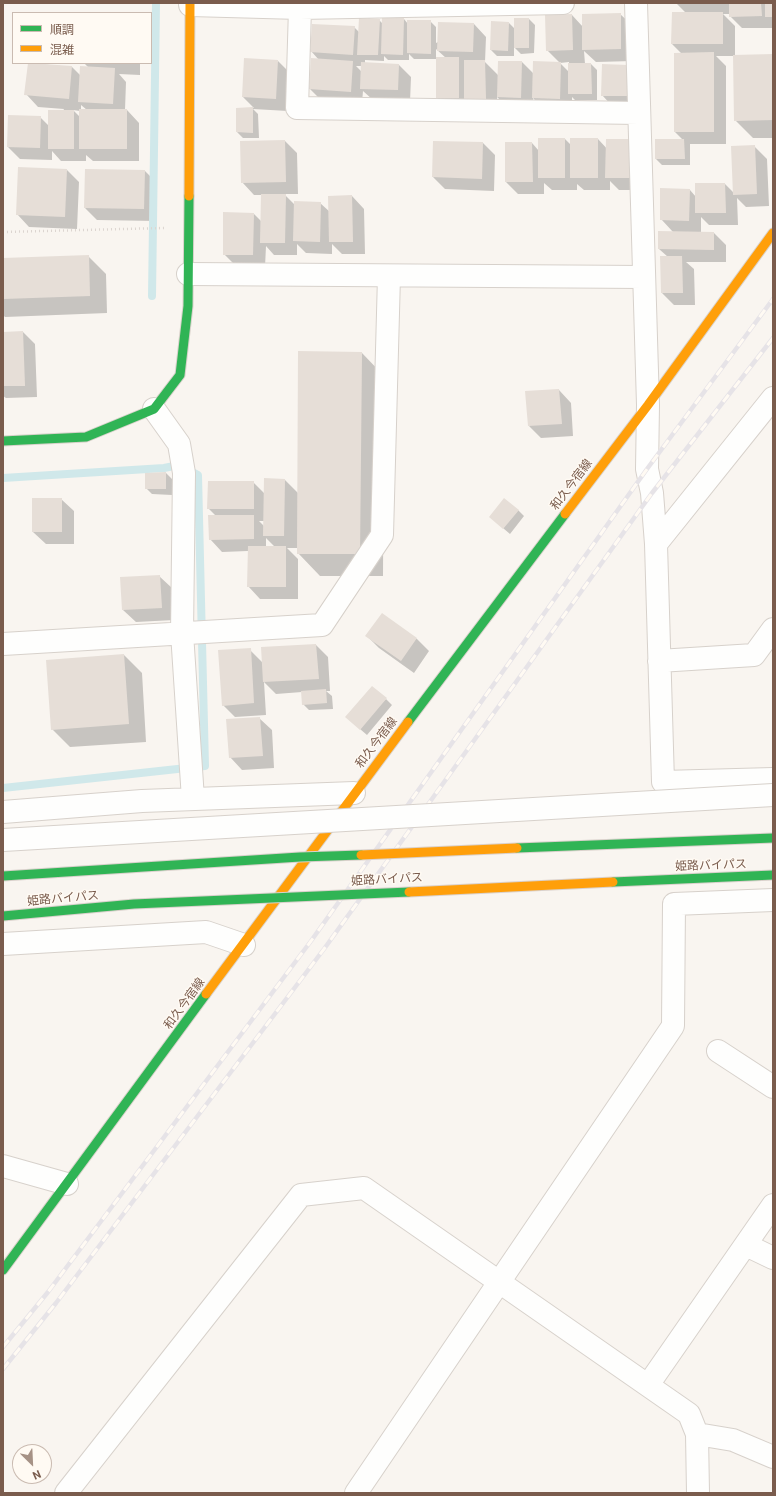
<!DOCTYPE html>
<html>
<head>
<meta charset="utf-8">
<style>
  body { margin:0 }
  #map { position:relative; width:776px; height:1496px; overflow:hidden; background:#f9f5f0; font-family:Roboto,"Noto Sans JP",sans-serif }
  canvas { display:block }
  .frame { position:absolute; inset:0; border:4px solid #7a5c4d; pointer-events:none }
  .legend { position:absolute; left:12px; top:12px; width:140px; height:52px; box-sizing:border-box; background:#fffaf3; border:1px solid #cabbb1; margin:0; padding:5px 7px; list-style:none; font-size:12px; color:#7a5c4d }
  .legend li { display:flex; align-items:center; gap:8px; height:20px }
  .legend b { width:20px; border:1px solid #cabbb1 }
  .north { position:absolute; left:12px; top:1444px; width:40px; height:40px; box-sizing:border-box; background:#fffaf3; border:1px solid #cabbb1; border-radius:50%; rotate:156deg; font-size:11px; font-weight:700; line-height:16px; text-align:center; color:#7a5c4d }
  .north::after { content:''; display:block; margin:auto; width:14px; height:18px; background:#a69286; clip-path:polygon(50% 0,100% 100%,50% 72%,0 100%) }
</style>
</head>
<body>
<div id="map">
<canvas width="776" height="1496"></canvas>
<div class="frame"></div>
<ul class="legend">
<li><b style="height:5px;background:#30b455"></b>順調</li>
<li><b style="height:5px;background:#ff9f0a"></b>混雑</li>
</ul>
<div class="north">N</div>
</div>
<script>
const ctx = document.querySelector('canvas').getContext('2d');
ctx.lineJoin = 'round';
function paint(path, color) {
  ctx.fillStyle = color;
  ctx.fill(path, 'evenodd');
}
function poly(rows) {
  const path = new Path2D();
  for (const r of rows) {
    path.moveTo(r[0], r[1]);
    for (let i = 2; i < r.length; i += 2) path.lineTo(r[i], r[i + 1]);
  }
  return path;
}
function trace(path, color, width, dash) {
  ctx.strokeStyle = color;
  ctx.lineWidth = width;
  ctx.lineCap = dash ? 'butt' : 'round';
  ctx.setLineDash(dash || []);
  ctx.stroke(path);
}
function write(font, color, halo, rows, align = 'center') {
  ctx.font = font + ' Roboto,"Noto Sans JP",sans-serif';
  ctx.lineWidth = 3;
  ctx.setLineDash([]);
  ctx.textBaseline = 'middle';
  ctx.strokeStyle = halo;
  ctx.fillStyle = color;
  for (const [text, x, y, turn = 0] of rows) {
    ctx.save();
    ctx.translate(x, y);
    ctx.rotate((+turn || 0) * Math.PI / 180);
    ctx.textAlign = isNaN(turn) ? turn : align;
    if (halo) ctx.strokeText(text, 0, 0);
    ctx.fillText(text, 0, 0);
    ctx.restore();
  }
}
paint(poly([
  [676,3,773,3,773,28,742,28,730,16,730,14,723,14,735,26,735,56,773,55,773,138,753,138,735,120,734,56,716,56,726,66,726,144,690,144,690,165,662,165,656,159,683,140,675,132,675,54,682,54,672,44,686,13],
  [620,14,633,26,633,61,596,62,584,51,585,64,591,64,597,70,597,100,575,100,572,97,572,111,545,110,533,98,533,110,510,109,497,97,498,111,449,110,437,98,437,59,414,59,409,54,409,60,388,60,384,56,384,61,365,60,365,63,399,65,411,77,410,102,373,100,363,91,362,103,322,101,310,89,319,60,311,51,354,27,359,32,379,20,383,24,404,19,408,24,430,21,436,27,436,43,474,24,486,37,485,62,498,75,522,62,533,73,560,63,547,50,572,15,583,27],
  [436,49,446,58,436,58],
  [569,62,569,72,560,63],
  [356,66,362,66,361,71],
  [529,19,535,25,534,53,521,54,514,47,514,56,497,56,491,50,509,23,515,29],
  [278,61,290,73,288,111,253,109,258,114,259,138,243,138,237,132,237,109,254,108,243,97],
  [29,63,72,67,80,75,89,68,84,63,140,63,140,75,119,74,126,82,125,110,127,110,139,123,139,161,93,161,86,155,86,161,61,161,52,151,52,160,20,159,8,147,40,117,49,126,63,111,64,109,38,107,26,94],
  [81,105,87,110,81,110],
  [73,110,80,111,80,117],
  [627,66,639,108,614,108,602,95],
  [565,139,571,145,598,139,645,190,619,190,610,181,610,190,584,190,577,184,577,190,552,190,544,183,544,194,518,194,506,182,506,143,532,143,539,151],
  [285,141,297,153,298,194,284,194,295,205,320,203,330,212,352,196,364,209,365,254,342,254,332,244,332,254,306,253,297,244,297,255,274,255,266,246,265,267,236,266,224,254,254,214,262,222,262,195,254,195,242,182],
  [434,142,483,143,495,155,494,191,445,189,433,177],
  [754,146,767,159,769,206,746,207,737,198,738,225,709,225,701,217,701,233,714,233,726,245,726,262,686,262,694,269,695,305,674,305,662,293,661,257,668,257,659,249,659,232,673,232,661,219,690,190,696,197,696,184,725,184,734,193],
  [67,170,79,182,77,229,29,227,17,214],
  [145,171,157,183,156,221,97,220,85,208],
  [88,256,106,274,107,313,5,317,3,315,3,259],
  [23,332,35,344,37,397,6,398,3,396,3,333],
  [362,353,384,376,383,576,320,576,298,553,298,548,287,548,298,559,298,599,260,599,248,586,248,551,222,552,210,539,216,516,208,508,253,482,265,494,285,480,298,493],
  [259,521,264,521,264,526],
  [266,538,275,547,266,547],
  [559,390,571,403,573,436,541,438,529,426],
  [166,473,172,479,172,495,152,494,146,488],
  [61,499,74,511,74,544,46,544,33,532],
  [518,510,524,516,510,534,490,517],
  [159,576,172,588,174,620,136,622,123,610],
  [382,614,417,639,429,651,414,673,379,648,367,636],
  [316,645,328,657,330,691,326,691,332,696,333,709,309,710,303,704,302,692,276,694,264,682,266,715,235,717,223,705,250,650,262,662],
  [124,655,142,673,146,742,70,747,52,729],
  [386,699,392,705,367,735,353,723],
  [259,718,272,730,274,768,242,770,230,757]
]), '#0003');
trace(poly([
  [152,296,156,3],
  [3,478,164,468,179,465,198,475,205,766,3,788]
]), '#d0e8ea', 8);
paint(poly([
  [729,3,761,3,762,16,729,17],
  [765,3,773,3,773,17,765,17],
  [672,12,723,12,723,44,671,44],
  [621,13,621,49,582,50,582,14],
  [572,14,573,50,546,51,545,15],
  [359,18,380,19,378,55,357,55],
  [382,18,404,18,403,55,381,54],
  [514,18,529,18,529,48,514,48],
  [407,20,431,20,431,54,407,53],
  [491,21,509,22,508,51,490,50],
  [438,22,474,23,473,52,437,51],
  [312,24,355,26,353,55,310,52],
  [714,52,714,132,674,132,674,53],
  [773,54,773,120,734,121,733,55],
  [436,57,459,57,459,98,436,98],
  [244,58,278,60,276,99,242,97],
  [311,58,353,61,351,92,309,89],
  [464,60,485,60,486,99,464,99],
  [498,61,522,61,521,98,497,97],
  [533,61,561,62,560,99,532,98],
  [361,62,399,64,398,90,360,89],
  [28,63,72,66,69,99,24,95],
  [568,63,591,63,592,94,568,94],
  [602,64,628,65,627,96,601,96],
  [80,66,115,68,113,104,78,102],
  [253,107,253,133,236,132,236,108],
  [79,109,127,109,127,149,79,149],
  [48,110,74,110,74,149,48,149],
  [8,115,41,116,40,148,7,147],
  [538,138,565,138,565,178,538,178],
  [570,138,598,138,598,178,570,178],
  [606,139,633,139,633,178,605,178],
  [655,139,684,139,685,159,655,159],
  [285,140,286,182,241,183,240,141],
  [433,141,483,142,482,179,432,177],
  [505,142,532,142,533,182,505,182],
  [755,145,757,194,733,195,731,146],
  [18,167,67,169,65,217,16,215],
  [85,169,145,170,144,209,84,208],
  [695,183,725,183,726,213,695,213],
  [660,188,690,189,689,221,660,220],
  [261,194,286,194,285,243,260,243],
  [352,195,353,242,329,242,328,196],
  [294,201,321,202,320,242,293,241],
  [223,212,254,213,253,255,223,255],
  [658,231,714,232,714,250,658,249],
  [89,255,90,296,3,299,3,258],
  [660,256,682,256,683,293,661,293],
  [23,331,25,386,3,386,3,332],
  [298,351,362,352,360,554,297,554],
  [559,389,562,424,528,426,525,391],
  [166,472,166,489,145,489,145,473],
  [264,478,285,479,284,536,263,536],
  [208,481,254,481,254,509,207,509],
  [32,498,62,498,62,532,32,532],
  [504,498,519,510,503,529,489,517],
  [208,515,254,515,254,539,209,540],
  [248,546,286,546,286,587,247,587],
  [160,575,162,608,122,610,120,577],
  [382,613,417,638,401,661,365,636],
  [316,644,319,679,263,682,261,647],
  [251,648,254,703,222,706,218,650],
  [124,654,129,724,51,730,46,660],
  [372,686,387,698,360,730,345,717],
  [326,689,327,703,302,705,301,691],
  [260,717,263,756,229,758,226,719]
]), '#e6ded7');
const street = poly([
  [636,3,648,405,647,469,652,493,656,544,663,782,773,779],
  [190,5,300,8,563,3],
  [300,8,297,108,639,113],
  [188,274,644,277],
  [154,409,179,444,184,473,182,633,193,799],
  [656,544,773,398],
  [3,644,322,625,382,535,389,276],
  [659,661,754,655,773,629],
  [3,812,142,801,354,793],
  [3,944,206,932,244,945],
  [718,1051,773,1087],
  [3,1166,67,1184],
  [746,1245,773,1258],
  [648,1385,773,1205],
  [697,1434,733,1440,773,1457],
  [66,1493,301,1195,364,1188,689,1414,697,1434,698,1493],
  [356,1493,673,1026,674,904,773,900]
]);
const fast = poly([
  [3,441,86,437,154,409,180,375,188,306,189,196],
  [408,722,565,514],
  [3,1270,206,994]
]);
const slow = poly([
  [189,196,190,3],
  [565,514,648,405,773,233],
  [206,994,408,722]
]);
trace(street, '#d7d1cb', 24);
trace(fast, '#d9d2cb', 11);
trace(slow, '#d9d2cb', 11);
trace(poly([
  [3,232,164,228]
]), '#dcd5d0', 2.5, [1, 3]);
trace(street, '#fefefd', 22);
trace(fast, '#30b455', 9);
trace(slow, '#ff9f0a', 9);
const rail = poly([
  [3,1347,48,1292,311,941,647,469,773,299],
  [3,1369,56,1303,324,949,652,493,773,338]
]);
trace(rail, '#e6e3e7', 4.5);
trace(rail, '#fffaf3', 3, [9]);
const streetBridge = poly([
  [3,840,773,795]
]);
const fastBridge = poly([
  [517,848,773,838],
  [3,876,300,857,361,855],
  [613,882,773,875],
  [3,916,134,904,409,892]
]);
const slowBridge = poly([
  [361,855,517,848],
  [409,892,613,882]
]);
trace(streetBridge, '#d7d1cb', 24, []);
trace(fastBridge, '#dad1cc', 11, []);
trace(slowBridge, '#dad1cc', 11, []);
trace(streetBridge, '#fefefd', 22);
trace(fastBridge, '#30b455', 9);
trace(slowBridge, '#ff9f0a', 9);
write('12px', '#7a5c4d', '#fffaf3', [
  ["和久今宿線",572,485,-53],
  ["和久今宿線",377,743,-53],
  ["姫路バイパス",711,866,-2],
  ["姫路バイパス",387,880,-3],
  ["姫路バイパス",63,899,-5],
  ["和久今宿線",185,1004,-54]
]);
</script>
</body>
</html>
